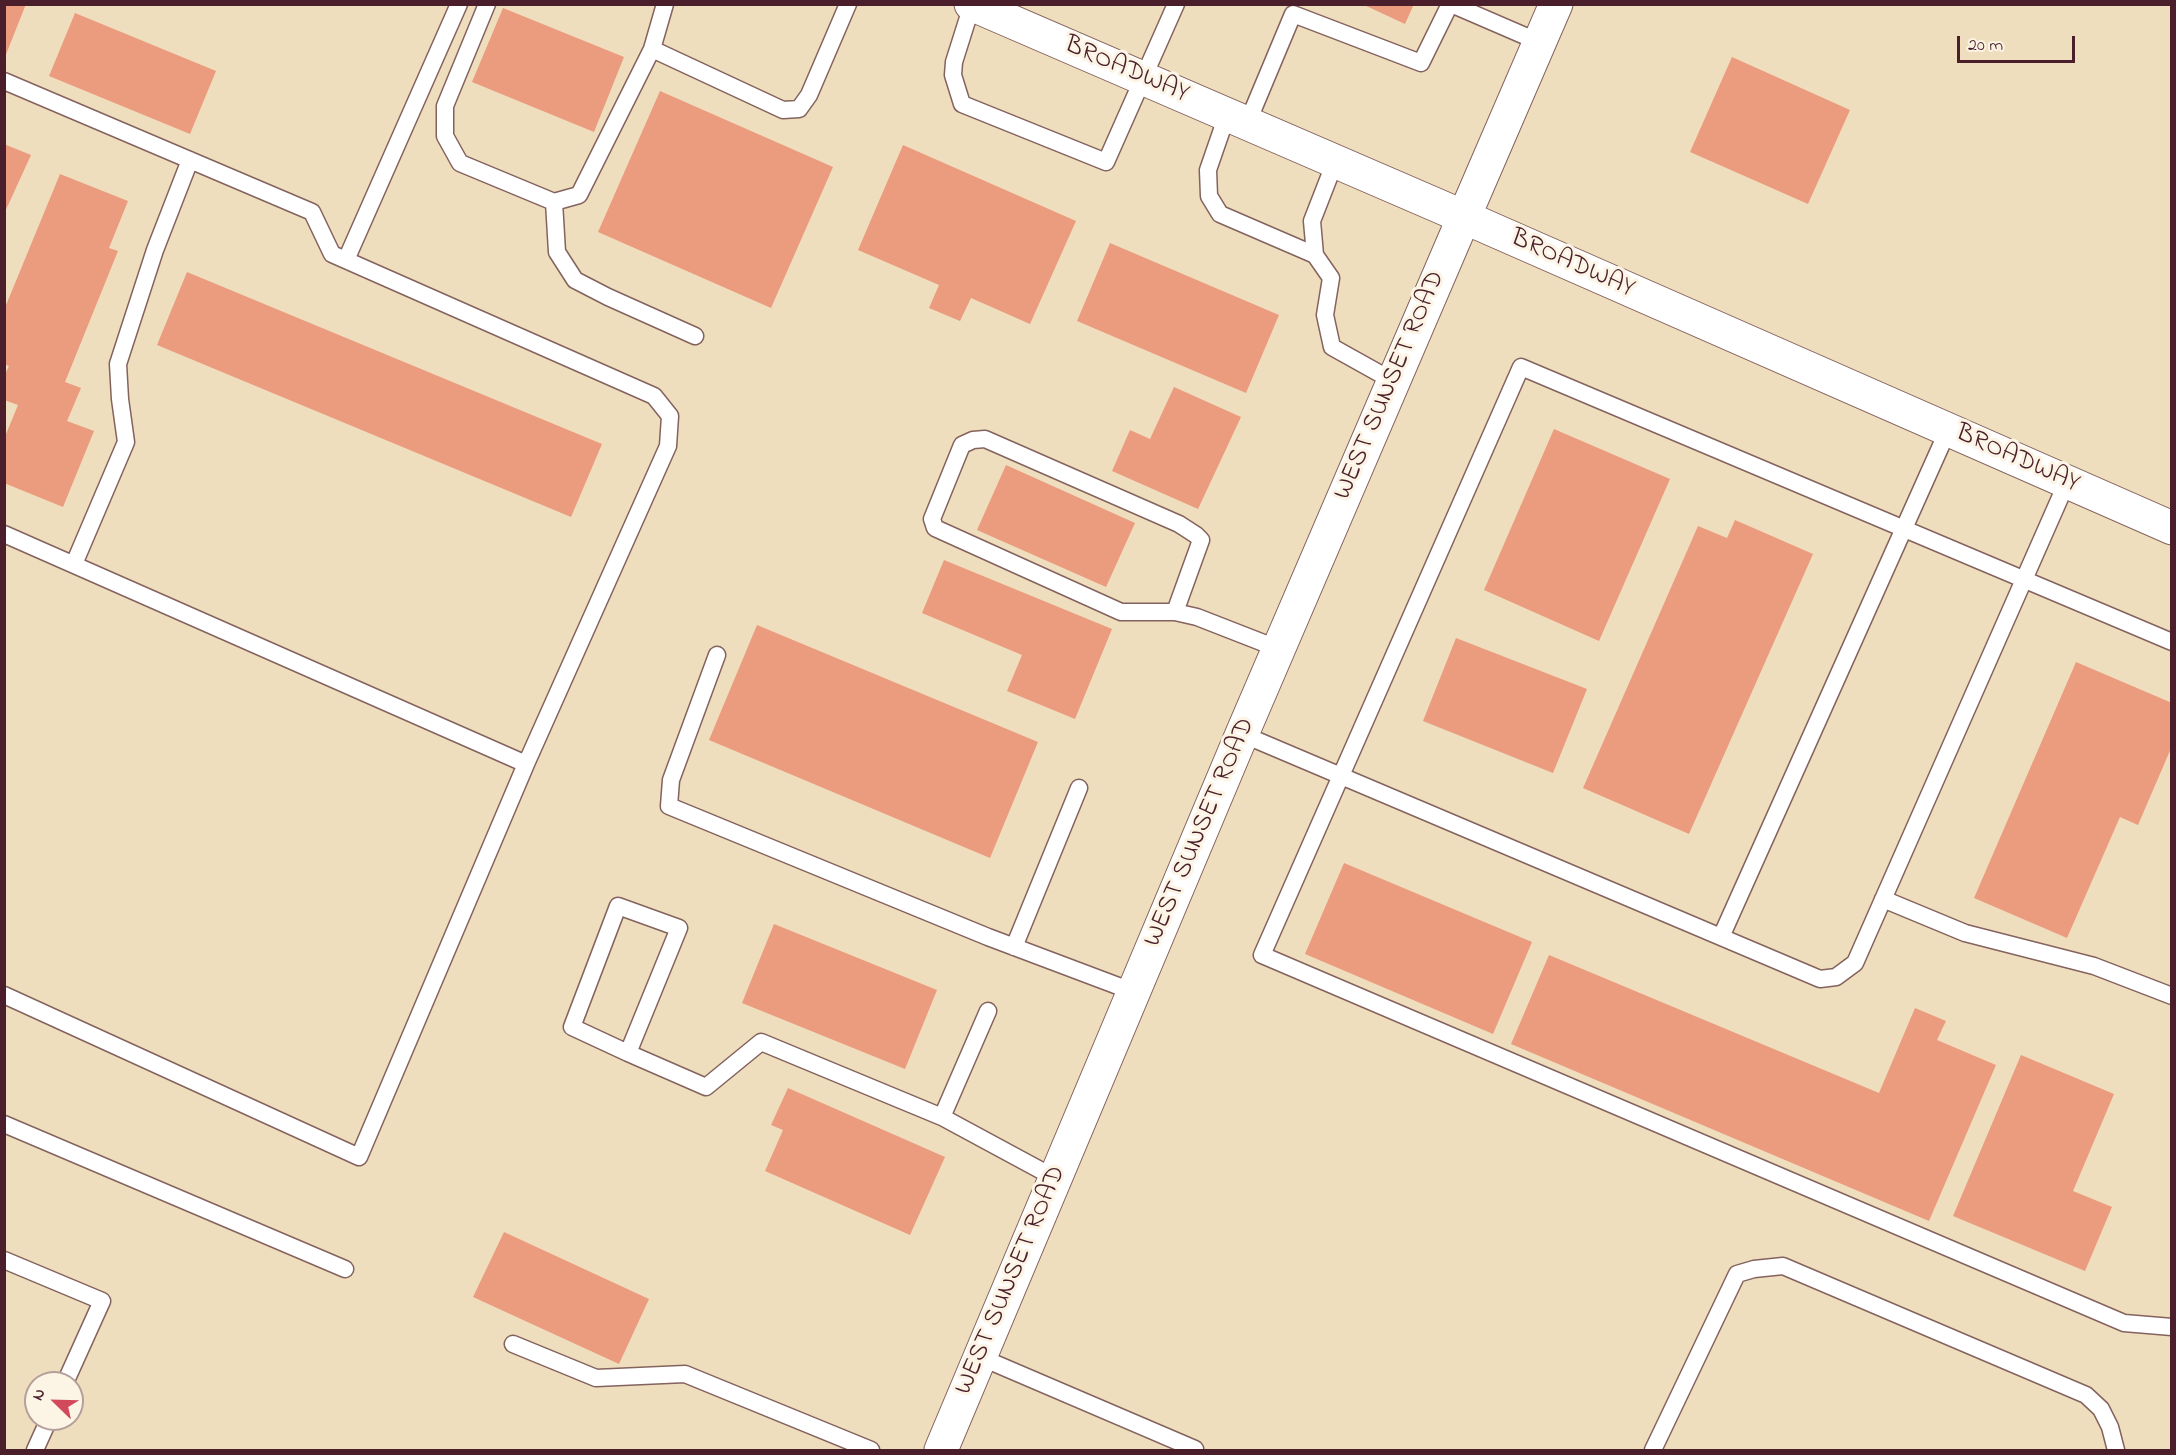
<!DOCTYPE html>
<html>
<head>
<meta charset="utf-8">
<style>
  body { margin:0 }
  #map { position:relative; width:2176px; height:1455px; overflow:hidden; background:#efdebd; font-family:"Indie Flower",sans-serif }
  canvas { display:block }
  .frame { position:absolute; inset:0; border:6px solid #4a1f2b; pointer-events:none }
  .north { position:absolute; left:24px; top:1371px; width:60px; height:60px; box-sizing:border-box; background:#fcf5e5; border:2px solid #b59f9b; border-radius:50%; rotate:293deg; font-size:16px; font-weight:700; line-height:24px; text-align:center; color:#4a1f2b }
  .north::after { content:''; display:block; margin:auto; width:21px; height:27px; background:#d1495b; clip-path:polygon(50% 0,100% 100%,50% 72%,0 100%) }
  .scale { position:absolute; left:1957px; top:36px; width:118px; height:27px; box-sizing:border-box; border:3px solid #4a1f2b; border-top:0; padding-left:8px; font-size:18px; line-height:21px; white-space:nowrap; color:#4a1f2b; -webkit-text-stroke:4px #fcf5e5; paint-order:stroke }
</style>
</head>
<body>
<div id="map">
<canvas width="2176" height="1455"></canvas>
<div class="frame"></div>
<div class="north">N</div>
<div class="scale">20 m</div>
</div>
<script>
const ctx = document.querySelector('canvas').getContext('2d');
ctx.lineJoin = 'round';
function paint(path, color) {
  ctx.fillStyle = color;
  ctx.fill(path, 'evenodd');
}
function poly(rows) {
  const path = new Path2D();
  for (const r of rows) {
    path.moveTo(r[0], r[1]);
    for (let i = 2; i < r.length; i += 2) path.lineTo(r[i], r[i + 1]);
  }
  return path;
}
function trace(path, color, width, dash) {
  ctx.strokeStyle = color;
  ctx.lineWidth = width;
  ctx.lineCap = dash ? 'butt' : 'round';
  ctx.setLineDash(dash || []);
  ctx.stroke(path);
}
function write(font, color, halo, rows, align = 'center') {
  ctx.font = font + ' "Indie Flower",sans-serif';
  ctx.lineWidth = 6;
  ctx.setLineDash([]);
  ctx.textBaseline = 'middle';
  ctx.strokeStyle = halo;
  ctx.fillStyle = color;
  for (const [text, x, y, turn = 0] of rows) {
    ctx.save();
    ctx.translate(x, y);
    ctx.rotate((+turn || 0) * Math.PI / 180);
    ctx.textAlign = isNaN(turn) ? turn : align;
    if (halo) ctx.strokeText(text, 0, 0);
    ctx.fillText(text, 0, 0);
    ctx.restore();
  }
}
paint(poly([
  [4,4,26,4,5,57,4,57],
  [1362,4,1414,4,1405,24],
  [503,8,624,57,594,132,472,82],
  [75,13,216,71,190,134,49,76],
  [1732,57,1850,110,1808,204,1690,152],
  [660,91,833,167,771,308,598,232],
  [4,144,31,155,4,214],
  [903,145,1076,221,1030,324,971,298,960,321,929,308,939,285,858,250],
  [60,174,128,201,109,248,118,251,65,382,81,388,67,421,94,431,63,507,4,483,4,439,18,405,4,400,4,376,9,366,4,364,4,310],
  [1110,243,1279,315,1246,393,1077,321],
  [187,272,602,444,571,517,157,345],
  [1174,387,1241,417,1198,509,1112,471,1130,430,1150,439],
  [1554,429,1670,479,1599,641,1484,590],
  [1006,465,1135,523,1106,587,977,530],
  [1735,520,1813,554,1689,834,1583,788,1698,526,1727,538],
  [944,560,1112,629,1075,719,1007,691,1022,655,922,613],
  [757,625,1038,742,990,858,709,740],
  [1456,638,1587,689,1553,773,1423,721],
  [2076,662,2172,703,2172,746,2138,825,2120,817,2067,938,1974,898],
  [1344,863,1532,942,1493,1034,1305,954],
  [774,924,937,990,905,1069,742,1003],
  [1549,955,1879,1093,1915,1008,1946,1021,1937,1040,1996,1065,1929,1221,1511,1044],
  [2021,1055,2114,1094,2073,1191,2112,1207,2085,1271,1953,1216],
  [788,1088,945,1157,910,1235,765,1171,783,1130,771,1125],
  [504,1232,649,1299,619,1364,473,1297]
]), '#eb9b7e');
const service = poly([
  [487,4,445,106,445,136,460,163,554,202,579,195,652,49,665,4],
  [1451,4,1539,42],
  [972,5,954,62,953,75,962,104,1106,162,1176,4],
  [652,49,783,110,799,109,809,95,848,4],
  [4,81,312,212,332,254,654,396,670,416,668,446,526,764,4,534],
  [1227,115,1208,170,1209,196,1220,214,1315,255],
  [1247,124,1293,14,1421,63,1450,4],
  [1335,162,1312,221,1315,255,1331,278,1325,315,1332,347,1393,381],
  [554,202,557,252,575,280,608,297,695,336],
  [346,260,459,4],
  [74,564,126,442,120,399,118,364,155,250,190,160],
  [1175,612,1201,540,1196,535,1179,524,985,439,973,440,962,445,932,519,935,528,1121,612,1175,612,1197,617,1279,649],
  [2172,642,1521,367,1262,955,2124,1323,2172,1327],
  [717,655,671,780,669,806,988,937,1134,992],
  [1242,734,1820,979,1836,977,1855,963,2067,482],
  [1883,899,1965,933,2094,966,2172,996],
  [1721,937,1948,430],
  [1014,947,1079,788],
  [4,995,359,1157,526,764],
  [988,1011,942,1117,1055,1178],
  [628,1053,572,1027,618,906,679,928,628,1053,706,1087,761,1042,942,1117],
  [4,1124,345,1269],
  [4,1260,102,1301,65,1383],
  [513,1344,596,1378,685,1374,871,1450],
  [980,1357,1195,1449],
  [35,1450,49,1419],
  [1653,1450,1737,1274,1754,1269,1783,1266,2086,1395,2101,1409,2110,1427,2116,1450]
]);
const tertiary = poly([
  [1464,217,1556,4]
]);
const secondary = poly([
  [971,4,1464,217,2172,528],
  [941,1450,1242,734,1464,217]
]);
trace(service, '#84625e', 19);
trace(tertiary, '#84625e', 35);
trace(secondary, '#84625e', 35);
trace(service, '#fff', 16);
trace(tertiary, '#fff', 33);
trace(secondary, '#fff', 33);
write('26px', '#4a1f2b', '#fcf5e5', [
  ["BROADWAY",1126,71,23],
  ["BROADWAY",1572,265,24],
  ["WEST SUNSET ROAD",1391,386,-67],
  ["BROADWAY",2017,460,24],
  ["WEST SUNSET ROAD",1201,833,-67],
  ["WEST SUNSET ROAD",1012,1281,-67]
]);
</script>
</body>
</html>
